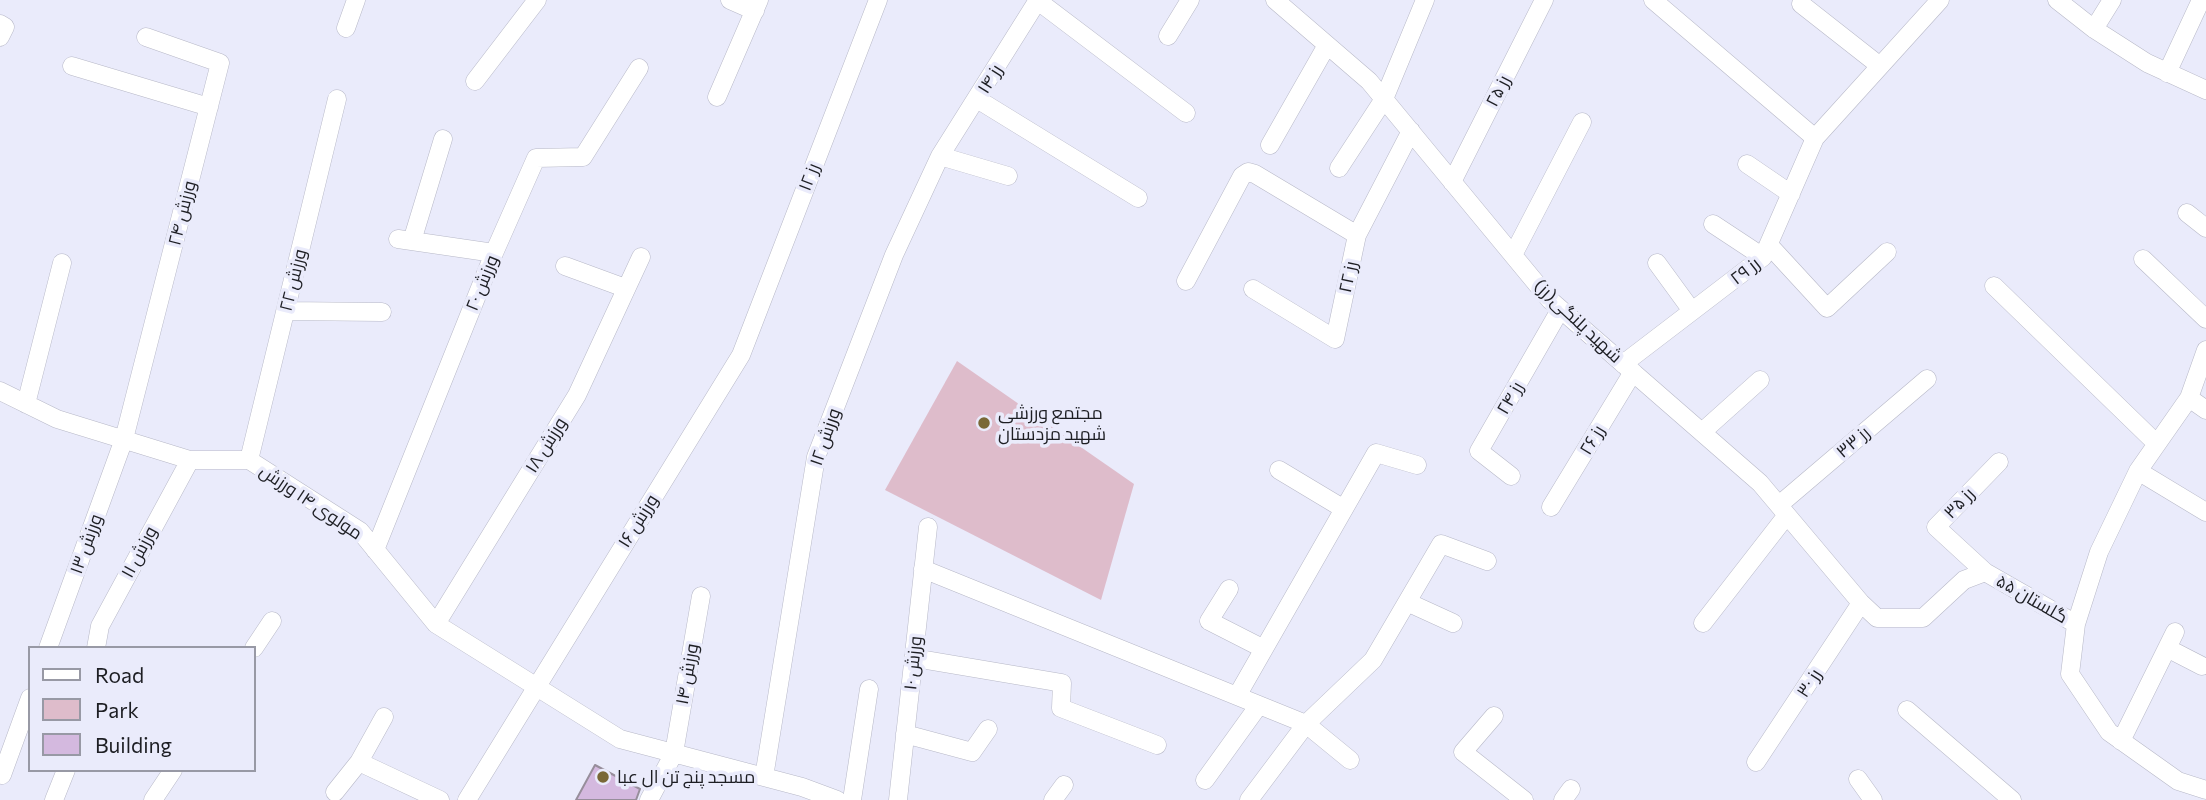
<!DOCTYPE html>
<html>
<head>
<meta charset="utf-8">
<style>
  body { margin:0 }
  #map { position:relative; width:2206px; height:800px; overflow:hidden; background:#eaebfb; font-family:Commissioner,sans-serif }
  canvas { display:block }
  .legend { position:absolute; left:28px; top:646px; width:228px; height:126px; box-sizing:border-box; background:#eaebfb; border:2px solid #9899a5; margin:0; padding:9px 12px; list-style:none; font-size:21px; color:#1d1e23 }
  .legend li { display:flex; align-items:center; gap:14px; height:35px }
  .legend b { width:35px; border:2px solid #9899a5 }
</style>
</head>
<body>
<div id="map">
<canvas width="2206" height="800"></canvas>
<ul class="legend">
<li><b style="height:9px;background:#fff"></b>Road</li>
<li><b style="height:19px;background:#debccb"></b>Park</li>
<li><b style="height:19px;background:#d4b9df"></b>Building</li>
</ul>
</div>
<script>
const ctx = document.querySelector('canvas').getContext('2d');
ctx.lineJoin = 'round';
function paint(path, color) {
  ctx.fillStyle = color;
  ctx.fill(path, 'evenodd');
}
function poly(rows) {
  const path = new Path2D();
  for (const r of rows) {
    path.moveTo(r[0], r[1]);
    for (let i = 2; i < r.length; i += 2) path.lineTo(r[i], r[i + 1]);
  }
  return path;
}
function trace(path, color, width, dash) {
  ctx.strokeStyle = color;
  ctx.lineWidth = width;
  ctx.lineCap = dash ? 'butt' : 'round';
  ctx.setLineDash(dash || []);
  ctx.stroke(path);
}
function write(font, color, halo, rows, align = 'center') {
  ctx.font = font + ' Commissioner,Cairo,sans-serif';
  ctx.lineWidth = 7;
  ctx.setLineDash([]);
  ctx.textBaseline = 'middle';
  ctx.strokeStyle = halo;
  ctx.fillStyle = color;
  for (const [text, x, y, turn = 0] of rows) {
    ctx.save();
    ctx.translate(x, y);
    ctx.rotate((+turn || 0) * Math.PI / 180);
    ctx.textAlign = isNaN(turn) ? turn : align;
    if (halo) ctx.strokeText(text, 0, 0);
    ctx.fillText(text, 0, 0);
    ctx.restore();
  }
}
paint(poly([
  [957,361,1134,484,1101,600,885,490]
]), '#debccb');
const building = poly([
  [595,765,640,789,636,800,576,800,595,765]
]);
paint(building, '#d4b9df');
trace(building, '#978e9b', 2);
const minor = poly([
  [730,0,755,11],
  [1275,0,1369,81,1550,300,1760,483,1861,603,1877,618,1923,618,1964,580,1985,572,2076,624,2070,674,2109,732,2178,781,2206,790],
  [1653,0,1815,138],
  [2057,0,2094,29,2147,63,2206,90],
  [1038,1,1186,113],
  [1801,4,1880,66],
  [0,24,5,27,0,37],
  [346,28,356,0],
  [2094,29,2112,0],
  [1168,36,1190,0],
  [72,66,209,107],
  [2167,73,2201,0],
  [475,81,537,0],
  [717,97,759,0],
  [977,99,1138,198],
  [1270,145,1327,45],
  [940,156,1008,176],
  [1747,164,1791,194],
  [1339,168,1384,99,1425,0],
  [1452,182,1544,0],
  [2187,213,2206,228],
  [1713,224,1763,257],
  [398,239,494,253],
  [412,241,443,139],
  [1769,245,1827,308,1887,252],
  [1513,255,1582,122],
  [2143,259,2206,319],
  [1657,263,1692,311],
  [565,266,625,288],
  [1186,281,1242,176,1248,172,1255,174,1357,235],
  [1994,286,2157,444],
  [1253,289,1335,339,1357,235,1411,131],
  [285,311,382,312],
  [1623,364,1763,257,1815,138,1940,0],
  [0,391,57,419,190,460,249,460,360,531,436,624,620,739,802,787,837,800],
  [2189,398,2206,410],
  [26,404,62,263],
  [1702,432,1760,380],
  [249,460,337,99],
  [1279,470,1344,509],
  [2138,471,2206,512],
  [1511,476,1479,451,1560,310],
  [1779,505,1927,379],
  [1551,507,1633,372],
  [375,550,494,253,536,158,583,157,639,68],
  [923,569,1306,724,1350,760],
  [1985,572,1936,527,1999,462],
  [1229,589,1209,621,1264,649],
  [1407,602,1453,623],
  [1703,623,1787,515],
  [436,624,577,395,641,257],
  [2076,624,2099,552,2138,471,2189,398,2206,350],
  [48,648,124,439,220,63,146,37],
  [96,648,100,626,190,460],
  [254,648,272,621],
  [2167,648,2202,666],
  [914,658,1062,683,1061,708,1157,745],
  [1237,696,1376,453,1417,465],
  [1907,710,2012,800],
  [1494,716,1463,752,1524,800],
  [905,734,972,752,988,729],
  [2121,741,2175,632],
  [359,762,440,800],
  [1756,762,1861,603],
  [2,775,30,698],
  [764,777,816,457,894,255,940,156,1038,0],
  [1858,779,1873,800],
  [1205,780,1259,705],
  [335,792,359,762,384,717],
  [54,800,66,770],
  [153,800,173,770],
  [467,800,741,355,878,0],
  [649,800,674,753,701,596],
  [852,800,869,689],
  [898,800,928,527],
  [1053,800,1064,785],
  [1249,800,1306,724,1373,660,1441,544,1487,561],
  [1563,800,1571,789]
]);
trace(minor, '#b7b8c7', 19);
trace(minor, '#fff', 18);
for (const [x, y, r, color] of [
  [984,423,7,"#796836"],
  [603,777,7,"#796836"]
]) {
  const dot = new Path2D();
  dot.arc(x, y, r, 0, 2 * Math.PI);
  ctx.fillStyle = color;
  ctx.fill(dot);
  trace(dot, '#eaebfb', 2.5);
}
write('18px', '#1d1e23', '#eaebfb', [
  ["رز ۱۴",990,79,-58],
  ["رز ۲۵",1498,91,-63],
  ["رز ۱۲",809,177,-69],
  ["ورزش ۲۴",182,213,-76],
  ["رز ۲۹",1745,271,-38],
  ["رز ۲۲",1348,277,-78],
  ["ورزش ۲۲",293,280,-76],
  ["ورزش ۲۰",482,283,-68],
  ["شهید پلنگی(رز)",1578,321,43],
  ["رز ۲۴",1510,398,-60],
  ["ورزش ۱۲",825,437,-71],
  ["رز ۲۶",1592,440,-59],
  ["رز ۳۳",1853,442,-41],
  ["ورزش ۱۸",546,445,-58],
  ["مولوی ۱۴ ورزش",311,502,34],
  ["رز ۳۵",1959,503,-46],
  ["ورزش ۱۶",638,521,-58],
  ["ورزش ۱۳",86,544,-70],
  ["ورزش ۱۱",139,552,-62],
  ["گلستان ۵۵",2032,599,30],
  ["ورزش ۱۰",913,663,-84],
  ["ورزش ۱۴",687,674,-80],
  ["رز ۳۰",1809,683,-57]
]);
write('18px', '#1d1e23', '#eaebfb', [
  ["مجتمع ورزشی",998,413],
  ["شهید مزدستان",998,434],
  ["مسجد پنج تن ال عبا",617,777]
], 'left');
</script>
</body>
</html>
